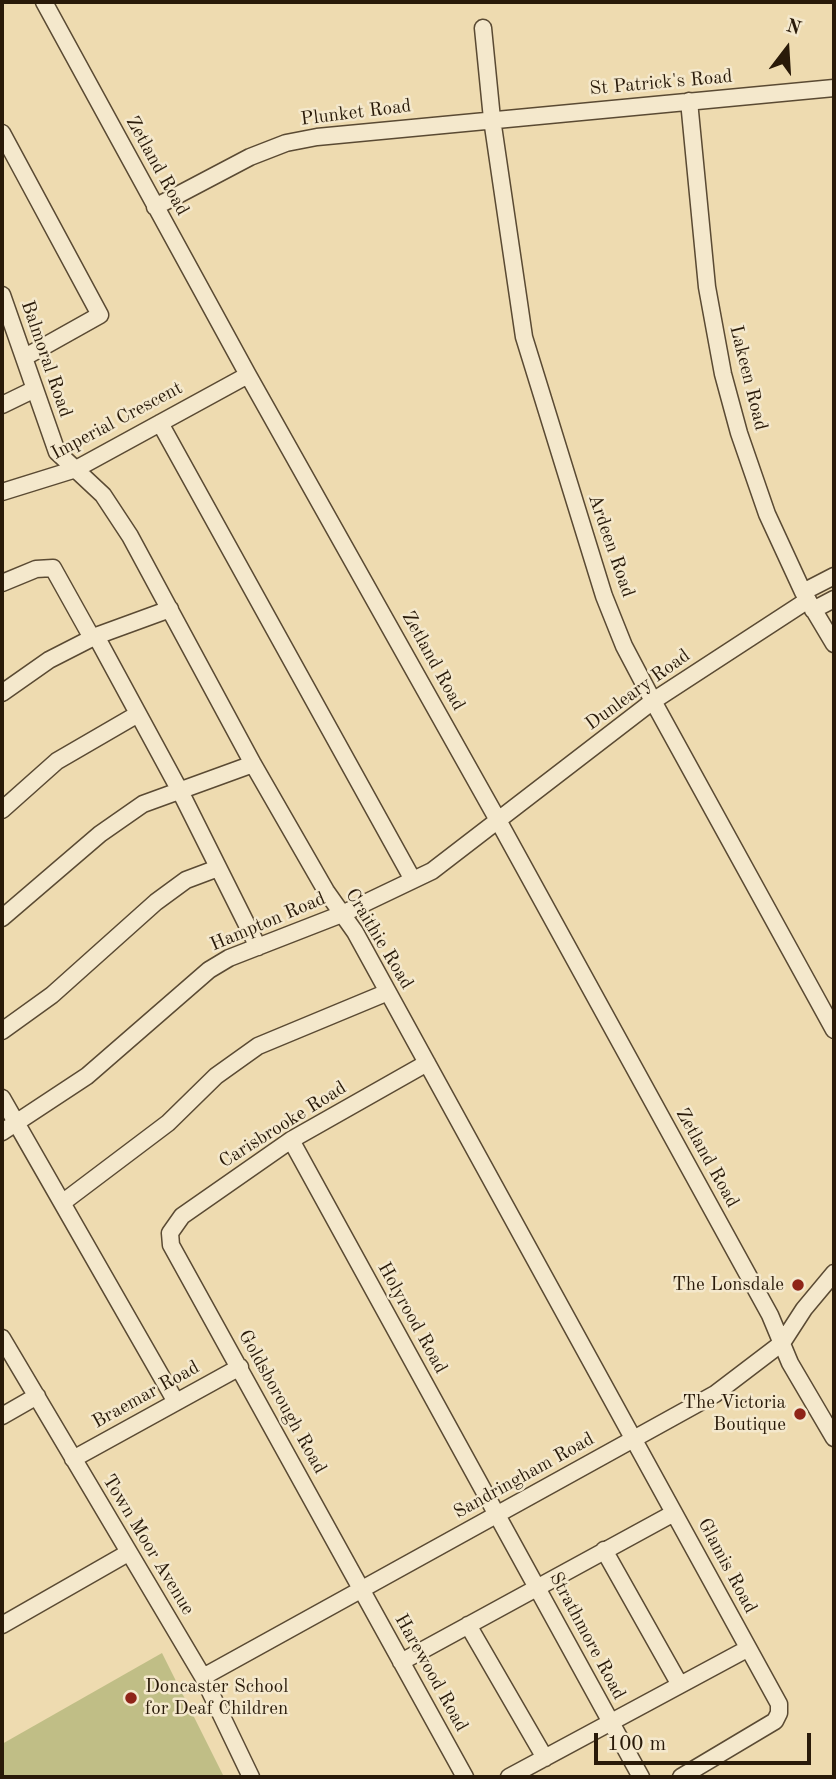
<!DOCTYPE html>
<html>
<head>
<meta charset="utf-8">
<style>
  body { margin:0 }
  #map { position:relative; width:836px; height:1779px; overflow:hidden; background:#eedbb0; font-family:"Old Standard TT",serif }
  canvas { display:block }
  .frame { position:absolute; inset:0; border:4px solid #291a09; pointer-events:none }
  .north { position:absolute; left:752px; top:14px; width:70px; height:70px; -webkit-text-stroke:5px #f4e8cc; paint-order:stroke; rotate:17deg; font-size:19px; font-weight:700; line-height:28px; text-align:center; color:#291a09 }
  .north::after { content:''; display:block; margin:auto; width:24px; height:32px; background:#291a09; clip-path:polygon(50% 0,100% 100%,50% 72%,0 100%) }
  .scale { position:absolute; left:594px; top:1733px; width:217px; height:32px; box-sizing:border-box; border:4px solid #291a09; border-top:0; padding-left:9px; font-size:21px; line-height:24px; white-space:nowrap; color:#291a09; -webkit-text-stroke:5px #f4e8cc; paint-order:stroke }
</style>
</head>
<body>
<div id="map">
<canvas width="836" height="1779"></canvas>
<div class="frame"></div>
<div class="north">N</div>
<div class="scale">100 m</div>
</div>
<script>
const ctx = document.querySelector('canvas').getContext('2d');
ctx.lineJoin = 'round';
function paint(path, color) {
  ctx.fillStyle = color;
  ctx.fill(path, 'evenodd');
}
function poly(rows) {
  const path = new Path2D();
  for (const r of rows) {
    path.moveTo(r[0], r[1]);
    for (let i = 2; i < r.length; i += 2) path.lineTo(r[i], r[i + 1]);
  }
  return path;
}
function trace(path, color, width, dash) {
  ctx.strokeStyle = color;
  ctx.lineWidth = width;
  ctx.lineCap = dash ? 'butt' : 'round';
  ctx.setLineDash(dash || []);
  ctx.stroke(path);
}
function write(font, color, halo, rows, align = 'center') {
  ctx.font = font + ' "Old Standard TT",serif';
  ctx.lineWidth = 5;
  ctx.setLineDash([]);
  ctx.textBaseline = 'middle';
  ctx.strokeStyle = halo;
  ctx.fillStyle = color;
  for (const [text, x, y, turn = 0] of rows) {
    ctx.save();
    ctx.translate(x, y);
    ctx.rotate((+turn || 0) * Math.PI / 180);
    ctx.textAlign = isNaN(turn) ? turn : align;
    if (halo) ctx.strokeText(text, 0, 0);
    ctx.fillText(text, 0, 0);
    ctx.restore();
  }
}
paint(poly([
  [162,1653,224,1777,2,1777,2,1744]
]), '#c0be86');
const minor = poly([
  [44,2,248,375,499,822,770,1315,790,1363,834,1438],
  [483,28,492,119,524,337,604,596,624,646,653,701,834,1030],
  [689,101,707,287,723,374,739,433,767,514,803,592,834,644],
  [2,133,100,315,25,357],
  [155,207,250,157,286,143,317,137,834,88],
  [2,295,57,452,103,495,130,536,253,764,326,891,355,932,779,1704,779,1713,775,1721,681,1777],
  [2,405,35,389],
  [160,423,413,880],
  [2,492,76,469,248,375],
  [2,583,36,569,53,568,92,638],
  [803,592,834,576],
  [813,610,834,599],
  [96,636,180,791,258,947],
  [2,693,49,660,96,636,170,609],
  [2,810,57,761,138,714],
  [2,918,100,834,143,804,253,764],
  [2,1031,52,995,156,902,186,880,218,868],
  [427,1063,291,1140,182,1216,170,1233,171,1245,465,1777],
  [2,1098,176,1402],
  [2,1132,87,1076,209,970,229,958,342,914,432,871,653,701,808,600],
  [291,1140,641,1777],
  [62,1203,168,1123,216,1076,258,1046,388,992],
  [2,1338,203,1677,251,1777],
  [2,1416,37,1396],
  [73,1459,240,1367],
  [604,1550,680,1685],
  [2,1625,128,1553],
  [468,1625,545,1758],
  [401,1662,674,1513],
  [203,1677,715,1394,782,1343,804,1309,834,1273],
  [509,1777,747,1649]
]);
trace(minor, '#5a4a33', 19);
trace(minor, '#f4e8cc', 16);
for (const [x, y, r, color] of [
  [798,1285,7,"#8f2418"],
  [800,1414,7,"#8f2418"],
  [131,1698,7,"#8f2418"]
]) {
  const dot = new Path2D();
  dot.arc(x, y, r, 0, 2 * Math.PI);
  ctx.fillStyle = color;
  ctx.fill(dot);
  trace(dot, '#f4e8cc', 2.5);
}
write('19px', '#291a09', '#f4e8cc', [
  ["St Patrick's Road",661,83,-5],
  ["Plunket Road",356,113,-7],
  ["Zetland Road",157,166,61],
  ["Balmoral Road",46,359,71],
  ["Lakeen Road",748,378,76],
  ["Imperial Crescent",117,421,-28],
  ["Ardeen Road",611,546,71],
  ["Zetland Road",433,661,61],
  ["Dunleary Road",638,690,-36],
  ["Hampton Road",268,922,-23],
  ["Craithie Road",379,939,59],
  ["Carisbrooke Road",283,1125,-32],
  ["Zetland Road",707,1158,61],
  ["Holyrood Road",412,1318,61],
  ["Braemar Road",146,1395,-29],
  ["Goldsborough Road",282,1402,61],
  ["Sandringham Road",524,1476,-29],
  ["Town Moor Avenue",148,1545,59],
  ["Glamis Road",727,1566,62],
  ["Strathmore Road",587,1636,62],
  ["Harewood Road",431,1673,61]
]);
write('19px', '#291a09', '#f4e8cc', [
  ["The Lonsdale",784,1285],
  ["The Victoria",786,1403],
  ["Boutique",786,1425],
  ["Doncaster School",145,1687,"left"],
  ["for Deaf Children",145,1709,"left"]
], 'right');
</script>
</body>
</html>
